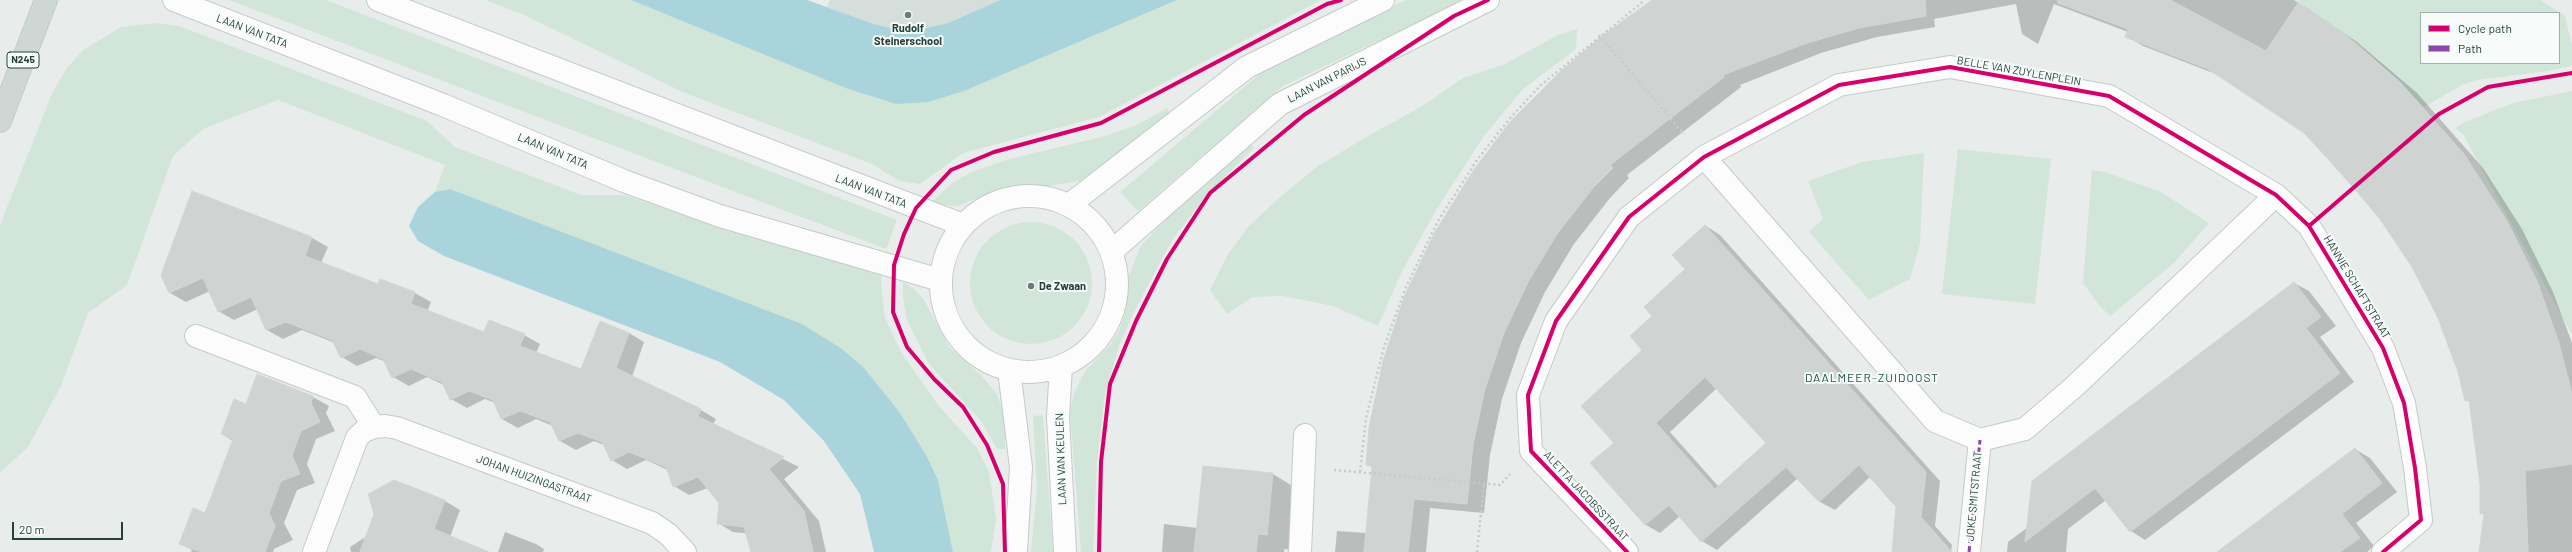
<!DOCTYPE html>
<html>
<head>
<meta charset="utf-8">
<style>
  body { margin:0 }
  #map { position:relative; width:2572px; height:552px; overflow:hidden; background:#e8edeb; font-family:Barlow,sans-serif }
  canvas { display:block }
  .legend { position:absolute; left:2420px; top:12px; width:140px; height:52px; box-sizing:border-box; background:#f7fbf9; border:1px solid #a3b1ad; margin:0; padding:5px 7px; list-style:none; font-size:12px; color:#24423a }
  .legend li { display:flex; align-items:center; gap:8px; height:20px }
  .legend b { width:20px; border:1px solid #a3b1ad }
  .scale { position:absolute; left:12px; top:522px; width:111px; height:18px; box-sizing:border-box; border:2px solid #24423a; border-top:0; padding-left:5px; font-size:12px; line-height:14px; white-space:nowrap; color:#24423a; -webkit-text-stroke:3px #f7fbf9; paint-order:stroke }
</style>
</head>
<body>
<div id="map">
<canvas width="2572" height="552"></canvas>
<ul class="legend">
<li><b style="height:5px;background:#d6006c"></b>Cycle path</li>
<li><b style="height:5px;background:#8e44ad"></b>Path</li>
</ul>
<div class="scale">20 m</div>
</div>
<script>
const ctx = document.querySelector('canvas').getContext('2d');
ctx.lineJoin = 'round';
function paint(path, color) {
  ctx.fillStyle = color;
  ctx.fill(path, 'evenodd');
}
function poly(rows) {
  const path = new Path2D();
  for (const r of rows) {
    if (r.length === 3) {
      path.moveTo(r[0] + r[2], r[1]);
      path.arc(r[0], r[1], r[2], 0, 2 * Math.PI);
      continue;
    }
    path.moveTo(r[0], r[1]);
    for (let i = 2; i < r.length; i += 2) path.lineTo(r[i], r[i + 1]);
  }
  return path;
}
function trace(path, color, width, dash) {
  ctx.strokeStyle = color;
  ctx.lineWidth = width;
  ctx.lineCap = dash ? 'butt' : 'round';
  ctx.setLineDash(dash || []);
  ctx.stroke(path);
}
function write(font, color, halo, rows, align = 'center') {
  ctx.font = font + ' Barlow,sans-serif';
  ctx.lineWidth = 4;
  ctx.setLineDash([]);
  ctx.textBaseline = 'middle';
  ctx.strokeStyle = halo;
  ctx.fillStyle = color;
  for (const [text, x, y, turn = 0] of rows) {
    ctx.save();
    ctx.translate(x, y);
    ctx.rotate((+turn || 0) * Math.PI / 180);
    ctx.textAlign = isNaN(turn) ? turn : align;
    if (halo) ctx.strokeText(text, 0, 0);
    ctx.fillText(text, 0, 0);
    ctx.restore();
  }
}
paint(poly([
  [830,0,1000,0,948,23,908,32,874,24,827,7]
]), '#d6dedb');
paint(poly([
  [229,0,326,0,897,220,886,249],
  [485,0,631,0,848,89,896,104,964,91,1177,0,1321,0,1099,117,963,153,920,184,899,181,872,164,685,93,522,14],
  [1406,0,1465,0,1283,86,1138,211,1120,192,1269,66],
  [2296,0,2540,0,2565,16,2572,45,2572,66,2548,71,2477,80,2462,85,2424,107,2361,46],
  [2421,13,2559,13,2559,63,2421,63],
  [155,23,179,26,427,121,455,147,581,195,625,195,728,231,836,257,882,272,881,286,885,318,901,352,938,405,977,448,989,472,996,519,991,552,953,552,938,480,450,189,435,192,445,165,278,100,203,129,173,156,127,285,88,313,61,386,28,447,0,473,0,225,53,91,67,68,83,50,121,27],
  [1577,29,1576,49,1522,90,1484,136,1438,207,1402,271,1378,326,1333,306,1283,296,1253,297,1227,314,1210,290,1228,254,1249,226,1281,196,1318,166,1373,133,1419,108,1463,78,1505,64,1558,35],
  [2572,91,2572,335,2463,134,2455,128,2465,122,2513,103],
  [1167,108,1171,115,1086,180,1041,187,1002,189,958,206,942,205,932,202,952,183,972,172,1006,160,1105,136,1137,125],
  [1251,144,1254,148,1206,196,1172,240,1133,314,1119,346,1105,393,1097,463,1093,552,1081,552,1070,412,1074,393,1085,371,1111,344,1119,331,1125,313,1129,276,1140,247,1170,214],
  [1958,149,2051,159,2035,304,1942,294],
  [1924,153,1920,244,1910,279,1869,300,1809,232,1823,219,1808,181,1862,162],
  [2092,170,2105,172,2161,192,2209,223,2175,262,2110,316,2098,304,2083,283],
  [1031,283,61],
  [903,282,914,289,924,300,949,347,983,377,996,393,1005,415,1005,449,997,449,981,421,929,364,907,321,903,298],
  [1043,415,1053,552,1031,552,1037,488,1033,416]
]), '#d1e6d8');
paint(poly([
  [631,0,807,0,874,24,908,32,948,23,1000,0,1177,0,964,91,928,102,896,104,848,89],
  [450,189,802,324,842,349,864,368,900,413,926,455,938,480,953,552,874,552,860,494,824,441,784,400,720,362,444,256,418,241,409,226,418,207,435,192]
]), '#a9d4db');
paint(poly([
  [1657,0,2294,0,2307,8,2357,42,2417,93,2483,168,2522,229,2553,292,2572,343,2572,552,2480,552,2484,515,2481,513,2481,484,2470,402,2466,400,2459,372,2439,318,2413,267,2381,219,2304,132,2221,76,2143,46,2126,36,2128,32,2054,4,2038,44,2022,34,2016,4,1934,19,1935,27,1877,37,1821,53,1740,85,1741,87,1627,175,1629,178,1610,198,1574,244,1545,292,1521,343,1502,399,1490,455,1484,513,1430,508,1426,552,1335,552,1337,531,1367,533,1373,468,1367,464],
  [193,192,312,238,328,247,321,263,378,285,380,280,415,293,431,302,427,312,485,334,524,335,540,344,536,353,581,370,629,333,644,342,632,377,694,420,696,420,701,410,716,419,713,424,799,467,784,479,819,521,826,552,752,552,762,535,733,532,718,523,720,503,708,488,689,495,674,486,668,470,646,460,627,469,612,460,604,445,594,441,576,450,560,441,553,426,536,419,518,428,502,419,496,403,485,399,467,408,451,399,444,385,427,377,409,386,393,377,386,362,376,358,357,366,342,357,335,343,302,330,283,339,267,330,258,309,234,320,218,311,210,291,186,302,170,293,162,275],
  [1706,226,1720,235,1940,481,1935,526,1952,545,1951,552,1893,552,1897,506,1871,476,1835,510,1820,502,1798,478,1717,550,1702,541,1680,516,1660,533,1646,525,1593,462,1615,443,1653,316,1686,269],
  [1717,388,1767,443,1719,487,1670,432],
  [2294,283,2309,291,2336,326,2320,337,2354,382,2145,540,2131,531,2106,500,2068,529,2066,552,2007,552,2008,542,2028,527],
  [258,376,313,397,329,406,326,413,335,431,316,439,307,464,315,483,297,490,284,523,293,540,274,549,273,552,191,552,192,550,180,544,205,514,233,441,222,434,247,405],
  [2355,449,2370,458,2397,492,2356,523,2374,546,2367,552,2218,552],
  [1273,474,1299,490,1294,550,1284,549,1284,552,1162,552,1164,524,1197,528],
  [445,501,460,510,450,537,459,552,351,552,350,547,367,536],
  [505,532,536,544,544,549,543,552,498,552]
]), '#0003');
const building = poly([
  [1652,0,1925,0,1926,16,1859,28,1804,44,1723,75,1724,77,1610,165,1613,168,1593,188,1557,234,1528,282,1504,333,1485,389,1473,445,1467,504,1414,499,1408,552,1364,552,1372,466,1366,465,1369,428,1383,361,1404,297,1435,232,1473,171,1510,122,1563,69,1602,36,1652,0],
  [2058,0,2170,0,2266,51,2298,3,2341,31,2400,82,2464,154,2507,221,2537,281,2559,343,2572,394,2572,464,2525,471,2528,552,2479,552,2484,513,2480,514,2480,484,2469,400,2465,401,2458,372,2438,318,2412,267,2380,219,2343,175,2304,133,2208,69,2125,37,2128,29,2058,3,2058,0],
  [192,191,312,237,305,256,378,284,380,279,415,292,411,304,484,332,489,320,525,334,520,346,581,369,600,321,629,333,616,368,701,409,697,416,784,457,769,469,804,511,813,552,751,552,744,527,717,524,719,503,698,477,673,487,666,467,629,452,611,461,602,442,578,433,559,441,550,422,520,411,501,419,493,400,469,391,450,400,442,382,411,369,392,378,383,359,360,349,341,358,332,340,286,322,266,330,251,297,218,312,203,278,169,293,161,275,192,191],
  [1705,225,1926,472,1921,517,1952,552,1892,552,1896,507,1859,465,1819,502,1786,467,1701,542,1669,505,1645,525,1590,463,1614,443,1581,406,1642,350,1630,336,1652,316,1644,307,1685,269,1672,255,1705,225],
  [1705,377,1766,443,1715,489,1656,423,1705,377],
  [2294,282,2321,317,2306,328,2340,373,2130,532,2095,488,2025,542,2032,481,2294,282],
  [257,374,313,396,311,403,320,422,301,431,292,455,300,474,281,481,269,513,275,526,265,552,201,552,179,544,193,508,205,513,233,439,221,434,234,399,246,404,257,374],
  [2355,448,2382,483,2342,514,2360,538,2340,552,2217,552,2355,448],
  [1203,466,1273,473,1267,535,1258,534,1256,552,1194,552,1203,466],
  [394,480,445,500,434,529,489,552,360,552,374,514,368,494,394,480]
]);
paint(building, '#cfd4d2');
trace(building, '#d1d6d4', 1);
const street = poly([
  [1704,157,1935,421,1980,440,2025,429,2075,386,2276,195],
  [196,336,355,397,374,427],
  [314,552,357,438,364,431,374,427,385,426,397,428,652,523,668,534,685,552],
  [1300,552,1305,435],
  [1627,552,1531,451,1528,395,1556,321,1629,217,1704,157,1839,85,1950,67,2109,96,2276,195,2309,226,2383,348,2404,403,2415,468,2421,520,2383,552],
  [1969,552,1980,440]
]);
const secondary = poly([
  [174,0,443,105,624,181,720,216,940,280],
  [378,0,963,225],
  [1029,284,88],
  [1069,205,1247,67,1383,0],
  [1112,251,1280,104,1488,0],
  [1061,366,1058,417,1065,552],
  [1009,370,1021,467,1016,552]
]);
const primary = poly([
  [0,121,46,0]
]);
trace(street, '#c5cac8', 24);
trace(secondary, '#c3cbc8', 24);
trace(primary, '#c3ccc9', 24);
trace(poly([
  [1599,35,1684,134],
  [1334,470,1500,485,1510,474],
  [1360,472,1366,418,1384,347,1406,287,1438,221,1477,160,1511,117,1541,85,1645,0],
  [1477,552,1484,483]
]), '#c3ccca', 2.5, [2, 3]);
trace(street, '#fcfcfc', 22);
trace(secondary, '#fcfcfc', 22);
trace(primary, '#cfd7d5', 22);
trace(poly([
  [1969,552,1980,440]
]), '#8e44ad', 3, [6, 3]);
trace(poly([
  [2309,226,2439,114,2488,87,2572,73],
  [1005,552,1003,484,987,445,963,407,934,379,907,347,893,312,894,265,904,234,916,208,951,170,994,152,1101,123,1327,4,1341,0],
  [1099,552,1101,462,1110,384,1136,321,1167,259,1210,193,1304,115,1454,16,1488,0],
  [1627,552,1531,451,1528,395,1556,321,1629,217,1704,157,1839,85,1950,67,2109,96,2276,195,2309,226,2383,348,2404,403,2415,468,2421,520,2383,552]
]), '#d6006c', 4);
for (const [x, y, r, color] of [
  [908,15,4,"#697e78"],
  [1031,286,4,"#697e78"]
]) {
  const dot = new Path2D();
  dot.arc(x, y, r, 0, 2 * Math.PI);
  ctx.fillStyle = color;
  ctx.fill(dot);
  trace(dot, '#f7fbf9', 1.5);
}
for (const [x, y, w] of [
  [23,60,32]
]) {
  const box = new Path2D();
  box.roundRect(x - w / 2, y - 8, w, 16, 3);
  ctx.fillStyle = '#f7fbf9';
  ctx.fill(box);
  trace(box, '#24423a', 1);
}
write('bold 10px', '#24423a', null, [
  ["N245",23,60]
]);
write('bold 11px', '#24423a', '#f7fbf9', [
  ["Rudolf",908,28],
  ["Steinerschool",908,41],
  ["De Zwaan",1039,286,"left"]
]);
write('11px', '#24423a', '#f7fbf9', [
  ["LAAN VAN TATA",252,31,21],
  ["BELLE VAN ZUYLENPLEIN",2019,71,10],
  ["LAAN VAN PARIJS",1327,80,-27],
  ["LAAN VAN TATA",553,151,23],
  ["LAAN VAN TATA",871,191,21],
  ["HANNIE SCHAFTSTRAAT",2357,287,59],
  ["LAAN VAN KEULEN",1061,459,-92],
  ["JOHAN HUIZINGASTRAAT",534,479,20],
  ["ALETTA JACOBSSTRAAT",1586,496,47],
  ["JOKE SMITSTRAAT",1974,496,-85]
]);
ctx.letterSpacing = '1px';
write('12px', '#1f5548', '#f7fbf9', [
  ["DAALMEER-ZUIDOOST",1872,378]
]);
ctx.letterSpacing = '0px';
</script>
</body>
</html>
